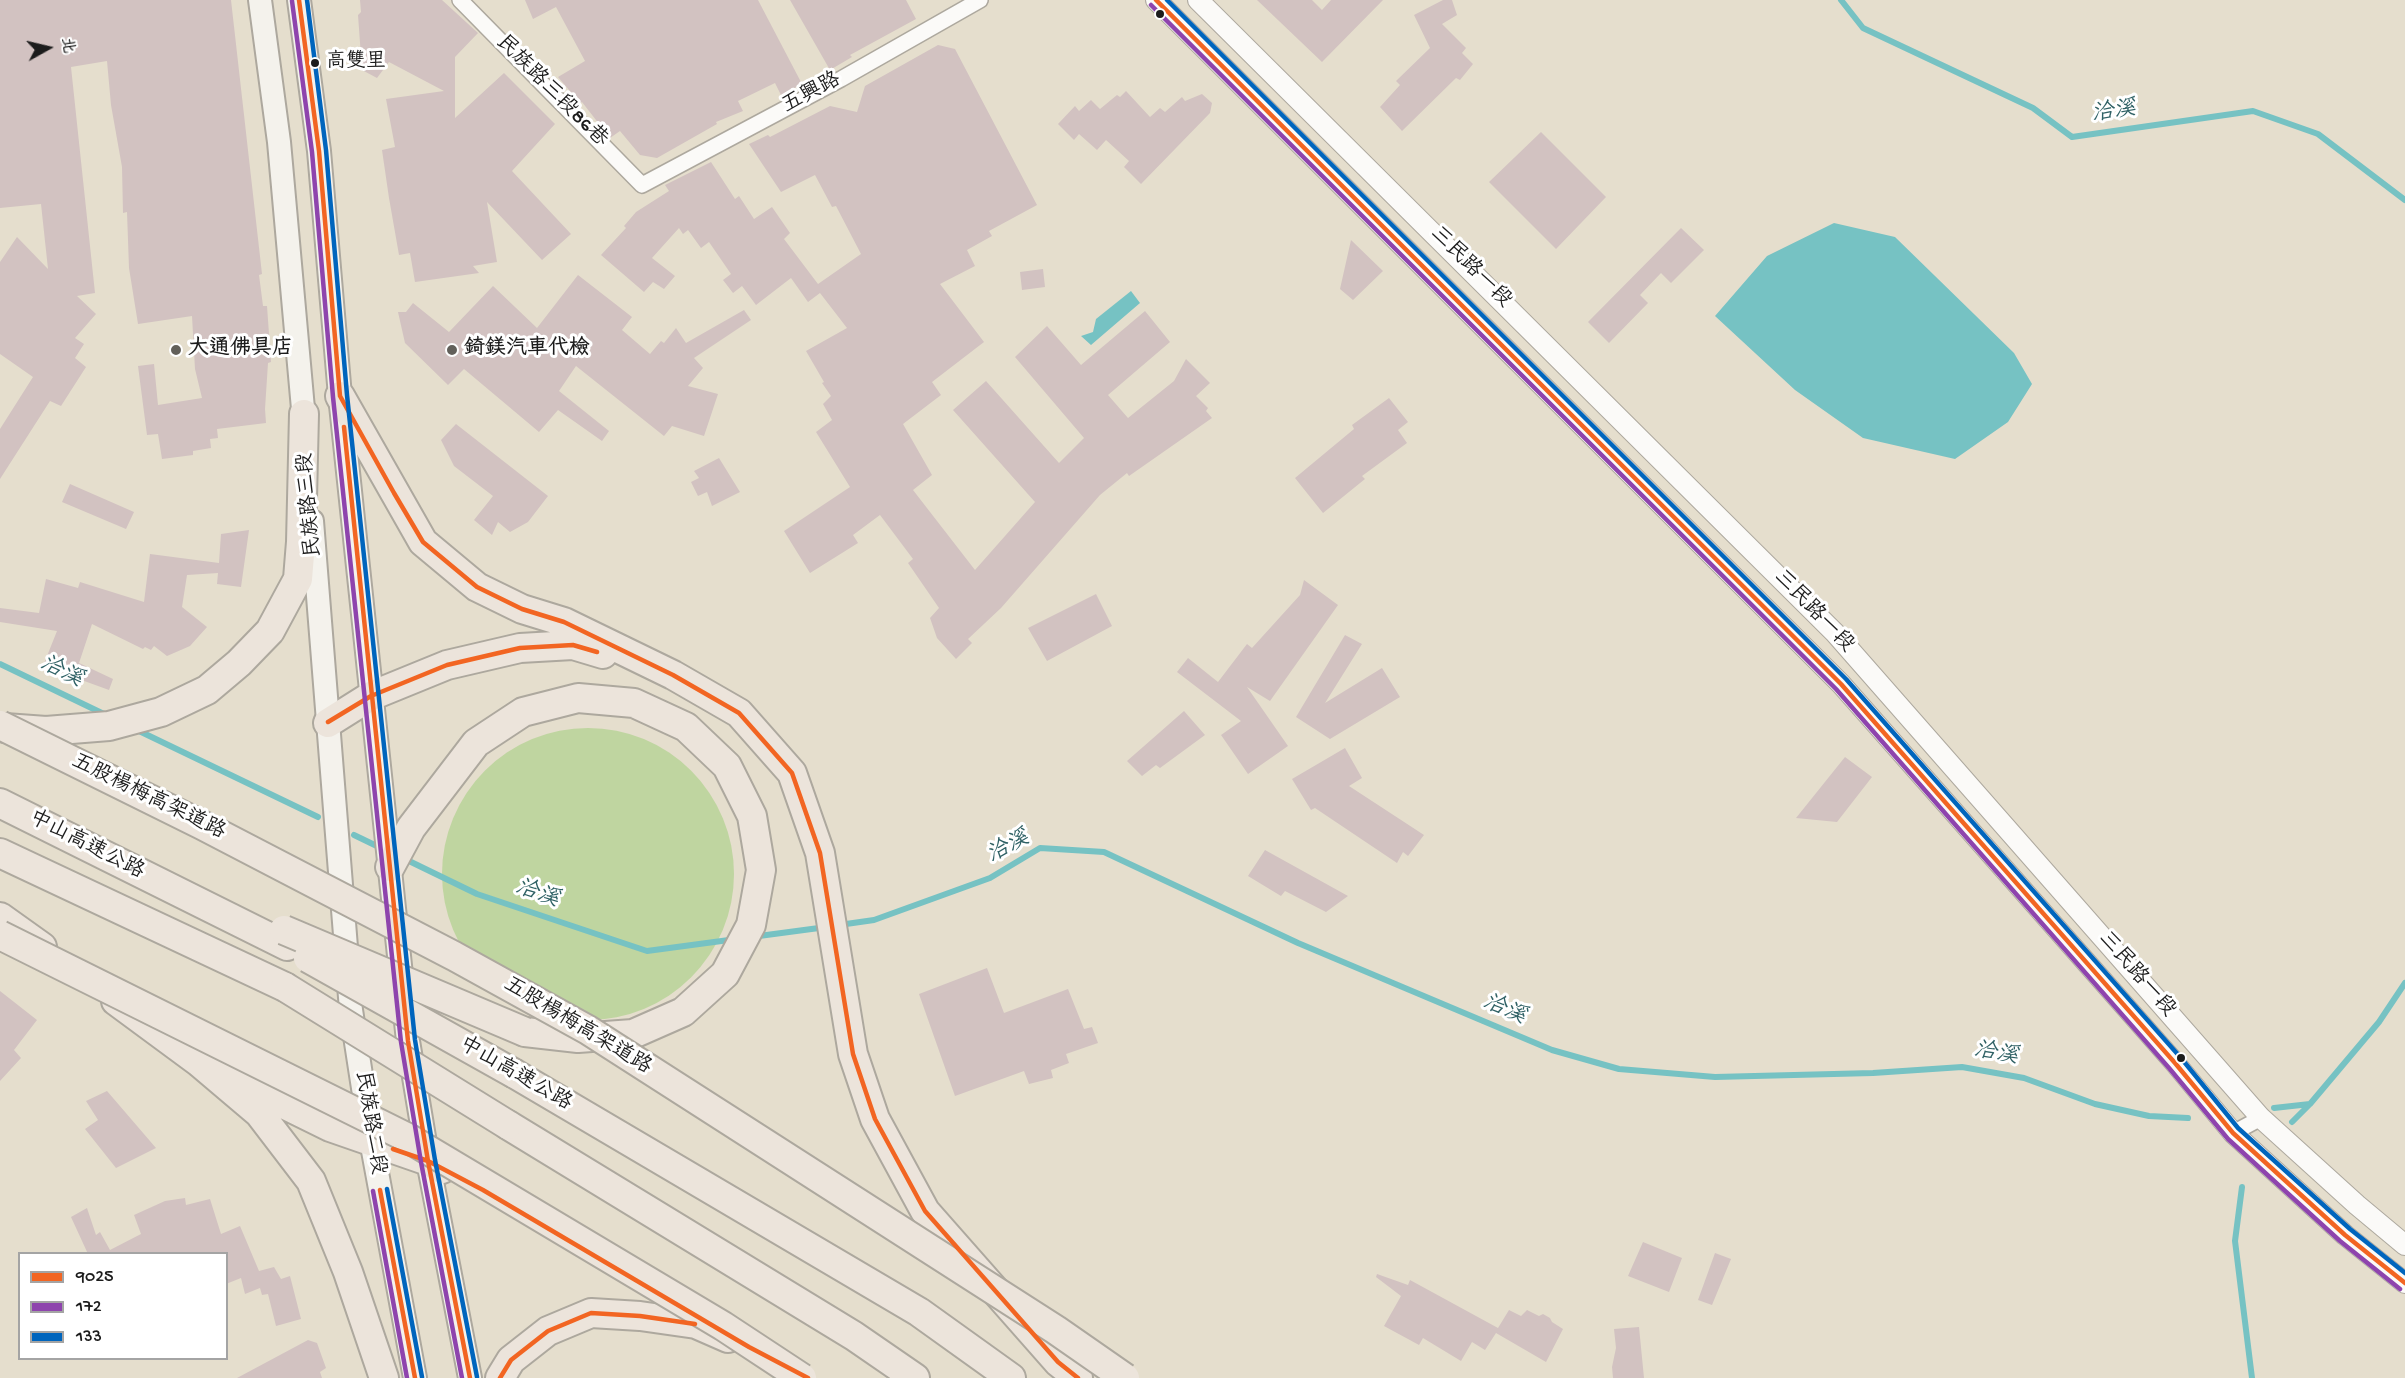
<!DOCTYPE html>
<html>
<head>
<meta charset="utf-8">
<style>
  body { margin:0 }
  #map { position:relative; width:2405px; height:1378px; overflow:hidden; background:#e5decd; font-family:"Gochi Hand","LXGW WenKai TC",sans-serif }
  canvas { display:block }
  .legend { position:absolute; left:18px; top:1252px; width:210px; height:108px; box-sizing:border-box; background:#fff; border:2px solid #a4a4a4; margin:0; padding:8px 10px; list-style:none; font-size:18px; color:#1c1c1c }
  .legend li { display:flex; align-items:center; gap:12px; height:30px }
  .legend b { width:30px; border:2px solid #a4a4a4 }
  .north { position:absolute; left:18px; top:18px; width:60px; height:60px; -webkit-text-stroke:4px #fff; paint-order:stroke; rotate:82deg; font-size:16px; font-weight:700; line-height:24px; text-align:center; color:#1c1c1c }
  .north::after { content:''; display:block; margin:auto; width:21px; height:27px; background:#1c1c1c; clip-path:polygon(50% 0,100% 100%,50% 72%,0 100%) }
</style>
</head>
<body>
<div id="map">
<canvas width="2405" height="1378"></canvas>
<ul class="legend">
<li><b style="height:8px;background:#f26522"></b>9025</li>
<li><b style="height:8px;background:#8e44ad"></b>172</li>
<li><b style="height:8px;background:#0065bd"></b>133</li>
</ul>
<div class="north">北</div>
</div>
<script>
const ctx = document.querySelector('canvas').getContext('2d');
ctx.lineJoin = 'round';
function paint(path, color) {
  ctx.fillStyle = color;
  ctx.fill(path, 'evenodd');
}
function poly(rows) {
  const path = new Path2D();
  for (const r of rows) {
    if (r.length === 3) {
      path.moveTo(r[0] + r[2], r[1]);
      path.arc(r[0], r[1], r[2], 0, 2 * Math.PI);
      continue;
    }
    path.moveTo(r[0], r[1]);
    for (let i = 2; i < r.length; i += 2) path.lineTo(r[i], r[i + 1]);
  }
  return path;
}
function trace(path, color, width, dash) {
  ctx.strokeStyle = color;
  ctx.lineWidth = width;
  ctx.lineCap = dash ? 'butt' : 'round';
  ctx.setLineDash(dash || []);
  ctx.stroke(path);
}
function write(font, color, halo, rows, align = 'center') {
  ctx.font = font + ' "Gochi Hand","LXGW WenKai TC",sans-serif';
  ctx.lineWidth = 6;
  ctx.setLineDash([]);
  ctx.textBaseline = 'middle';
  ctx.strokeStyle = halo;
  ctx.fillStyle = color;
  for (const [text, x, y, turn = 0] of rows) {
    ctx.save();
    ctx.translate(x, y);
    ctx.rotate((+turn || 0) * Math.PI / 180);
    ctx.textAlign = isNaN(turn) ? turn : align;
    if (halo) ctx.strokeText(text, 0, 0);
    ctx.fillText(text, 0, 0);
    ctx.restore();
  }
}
paint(poly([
  [588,874,146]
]), '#bfd5a0');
paint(poly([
  [1834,223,1895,237,2014,353,2032,384,2008,422,1955,459,1863,438,1795,390,1715,316,1767,256],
  [1131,291,1140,303,1091,345,1081,336,1093,332,1096,319]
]), '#76c2c3');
trace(poly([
  [1841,0,1863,28,2033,108,2072,137,2253,111,2318,134,2405,200],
  [0,664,106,715],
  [137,730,318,817],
  [354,835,383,849],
  [409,861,477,894,647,951,729,940],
  [846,924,874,920,990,878,1040,848,1104,852,1298,943,1552,1050,1619,1069,1715,1077,1873,1073,1962,1067,2024,1078,2095,1104,2149,1116,2188,1118],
  [759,936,819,928],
  [2274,1108,2310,1104,2379,1022,2405,983],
  [2292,1122,2310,1104],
  [2242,1187,2235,1241,2252,1378]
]), '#76c2c3', 6);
paint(poly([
  [0,0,231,0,262,274,259,275,263,306,267,306,271,362,268,363,265,409,266,423,217,429,218,438,210,439,211,448,193,451,193,455,162,459,158,434,147,435,138,366,154,364,158,405,202,398,195,369,192,316,138,324,129,268,127,212,123,213,122,167,111,105,107,61,71,67,95,293,77,296,96,314,75,338,84,344,75,358,86,367,61,406,50,401,0,479,0,429,33,377,0,354,0,262,17,237,48,269,41,204,0,208],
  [360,0,442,0,478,33,455,57,455,118,504,73,555,124,512,171,571,234,542,260,487,202,497,262,473,266,479,273,415,282,410,253,399,255,389,198,382,150,395,147,386,99,444,91,389,62,377,78,362,70,358,15,361,12],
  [525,0,758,0,802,84,781,95,775,83,738,101,743,111,716,122,717,124,657,158,640,155,620,131,610,138,582,102,580,103,558,77,585,61,556,7,533,19],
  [790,0,906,0,916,19,850,55,852,57,830,70],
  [1257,0,1312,0,1322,10,1331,0,1383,0,1322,62],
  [1443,0,1452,0,1457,15,1442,24,1466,48,1462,53,1473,64,1460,80,1456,78,1402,131,1380,107,1400,85,1396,81,1430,48,1414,15],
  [938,45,955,49,1037,205,989,231,992,236,967,250,975,266,940,284,984,342,932,382,941,395,903,424,932,475,913,490,975,570,1035,502,953,410,986,381,1059,463,1084,438,1015,357,1047,326,1081,365,1145,311,1170,342,1108,395,1128,418,1174,381,1186,359,1210,383,1196,396,1208,408,1206,411,1212,418,1129,476,1127,473,1100,495,1001,608,968,639,972,643,956,659,937,638,930,618,939,608,908,563,913,559,880,515,853,535,858,543,810,573,784,531,850,487,816,432,832,420,823,404,831,396,822,383,824,382,806,351,847,328,820,293,808,302,791,278,756,305,742,286,733,293,723,280,731,274,709,242,701,248,688,230,683,234,679,228,652,258,675,276,664,289,653,282,644,292,601,255,626,228,624,226,636,212,669,191,665,185,711,162,735,199,739,196,754,219,772,207,790,233,784,239,818,284,861,254,836,206,832,207,815,175,781,192,749,144,768,135,770,137,830,106,857,112,865,86],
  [1126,91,1150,117,1160,108,1165,112,1182,97,1185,101,1202,94,1212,103,1210,113,1141,184,1124,167,1129,161,1106,140,1097,150,1079,134,1074,140,1058,124,1075,106,1079,111,1091,100,1100,109,1117,95,1120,97],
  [1541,132,1606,197,1556,249,1489,182],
  [1681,228,1704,250,1671,283,1661,273,1640,295,1648,303,1609,343,1588,322],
  [1351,240,1383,271,1353,300,1340,289],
  [1043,269,1045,287,1022,290,1020,272],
  [578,275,632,317,622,330,650,354,661,341,664,343,676,328,686,343,744,310,751,320,694,358,703,368,688,386,718,394,704,436,672,426,664,436,576,366,559,391,609,431,602,441,558,410,539,432,464,369,448,385,405,343,398,312,406,312,413,303,449,332,493,286,537,328],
  [1389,398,1408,422,1398,430,1407,443,1362,476,1365,479,1323,513,1295,478,1354,429,1352,425],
  [456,424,548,496,528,522,510,532,498,522,492,535,474,520,493,496,454,466,441,440],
  [719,458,740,492,712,506,707,492,698,496,691,482,699,478,694,471],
  [70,484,134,512,126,529,62,502],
  [249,530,241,587,217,584,218,573,187,575,182,607,207,627,190,646,167,656,154,646,151,650,145,647,143,649,92,624,79,663,113,679,109,690,43,666,57,631,0,622,0,608,39,613,46,579,78,588,80,582,144,602,150,554,219,563,221,534],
  [1304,580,1338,605,1270,701,1247,687,1288,746,1248,774,1221,735,1241,721,1177,672,1188,658,1218,682,1247,644,1252,648,1300,595],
  [1096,594,1112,626,1047,661,1028,628],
  [1345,635,1362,644,1325,703,1382,668,1400,697,1330,739,1296,717],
  [1184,711,1205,735,1160,768,1156,765,1142,776,1127,761],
  [1345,748,1362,778,1349,786,1424,835,1408,856,1403,852,1397,863,1315,808,1311,810,1292,779],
  [1845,757,1872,777,1837,822,1796,818],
  [1265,850,1348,896,1326,912,1285,891,1281,896,1248,876],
  [987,968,1004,1013,1068,989,1084,1029,1092,1027,1098,1043,1066,1054,1069,1063,1051,1070,1053,1078,1029,1084,1024,1071,955,1096,919,994],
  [0,991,37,1020,14,1050,21,1058,0,1081],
  [107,1091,156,1148,116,1168,85,1129,98,1120,86,1101],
  [185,1198,186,1205,210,1199,221,1234,240,1226,259,1271,274,1267,281,1279,290,1276,301,1319,276,1326,268,1294,262,1295,260,1288,245,1294,241,1278,226,1284,226,1254,88,1254,71,1217,87,1208,96,1235,100,1232,110,1250,141,1234,134,1215,165,1201],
  [1643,1242,1682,1258,1669,1292,1628,1276],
  [1715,1253,1731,1259,1712,1305,1698,1300],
  [1377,1274,1408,1285,1410,1280,1498,1328,1509,1310,1521,1316,1527,1310,1539,1316,1543,1314,1550,1318,1552,1322,1563,1329,1546,1362,1496,1333,1485,1350,1472,1342,1461,1361,1423,1338,1419,1345,1384,1326,1401,1296,1376,1277],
  [1639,1327,1644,1378,1613,1378,1612,1367,1616,1348,1614,1329],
  [308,1340,317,1343,326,1368,320,1372,322,1378,237,1378]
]), '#d2c2c1');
const minor = poly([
  [460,0,642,185,841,79,980,0],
  [2233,1133,2261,1118]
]);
const tertiary = poly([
  [1156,0,1841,684,2175,1063,2233,1133,2345,1235,2405,1283],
  [1198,0,1835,633,2261,1118,2357,1205,2405,1245]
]);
const secondary = poly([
  [260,0,279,142,305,431],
  [299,0,319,151,340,396,408,1041,428,1161,470,1378],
  [312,521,351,1010,371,1140,415,1378]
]);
const motorway = poly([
  [340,396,423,542,477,587,522,609,564,622,673,675,739,713,792,773,820,853,853,1054,875,1119,925,1211,1058,1362,1078,1378],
  [328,723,371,696,447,665,520,648,573,645,603,654],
  [5,728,46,731,109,726,161,712,207,690,239,663,270,631,298,579,301,542,304,414],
  [0,803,287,946],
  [0,853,285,987],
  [390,867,411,828,476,743,523,712,578,698,634,703,686,727,727,766,752,816,761,870,751,925,725,974,683,1012,633,1034,578,1038,525,1032],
  [0,917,42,947],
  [116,1001,200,1063,259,1113,311,1181,348,1272,384,1378],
  [200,1063,330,1127,428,1161,442,1169],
  [515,1074,919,1312,1011,1378],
  [508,1125,854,1336,915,1378],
  [500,1378,511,1360,548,1331,591,1313,640,1316,696,1324,728,1338]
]);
trace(minor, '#ada89e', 18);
trace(tertiary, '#ada89e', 22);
trace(secondary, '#ada89e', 26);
trace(motorway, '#ada89e', 32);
trace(minor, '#fbfaf8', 15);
trace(tertiary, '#fbfaf8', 20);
trace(secondary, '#f4f2ec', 22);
trace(motorway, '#ece4db', 28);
const motorwayBridge = poly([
  [0,725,202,825,454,956,588,1030,1056,1330,1125,1378],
  [284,930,525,1032],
  [0,935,408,1138,723,1326,802,1378],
  [308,958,515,1074],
  [285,987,508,1125]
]);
trace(motorwayBridge, '#ada89e', 32, []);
trace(motorwayBridge, '#ece4db', 28);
trace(poly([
  [299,0,319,151,340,396,394,493,423,542,477,587,522,609,564,622,673,675,739,713,792,773,820,853,853,1054,875,1119,925,1211,1058,1362,1078,1378],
  [1156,0,1841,684,2175,1063,2233,1133,2345,1235,2405,1283],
  [344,427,408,1041,428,1161,470,1378],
  [328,722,371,696,447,665,520,648,573,645,597,652],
  [393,1149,428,1161,483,1190,749,1347,808,1378],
  [380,1190,415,1378],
  [500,1378,511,1360,548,1331,591,1313,640,1316,695,1324]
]), '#f26522', 4.5);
trace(poly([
  [292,1,312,152,333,397,401,1042,421,1162,462,1378],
  [1151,5,1836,689,2169,1068,2228,1139,2340,1241,2400,1289],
  [373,1191,407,1378]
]), '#8e44ad', 4.5);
trace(poly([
  [307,0,326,150,347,395,415,1040,435,1160,477,1377],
  [1167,0,1846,679,2181,1058,2238,1128,2350,1229,2405,1273],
  [387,1189,422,1377]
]), '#0065bd', 4.5);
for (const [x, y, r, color] of [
  [1160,14,5,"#1c1c1c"],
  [315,63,5,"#1c1c1c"],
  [176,350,6,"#62605a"],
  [452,350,6,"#62605a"],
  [2181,1058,5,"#1c1c1c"]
]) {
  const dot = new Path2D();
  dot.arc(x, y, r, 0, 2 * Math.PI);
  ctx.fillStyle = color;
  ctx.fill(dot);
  trace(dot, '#fff', 2);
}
write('20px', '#1c1c1c', '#fff', [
  ["高雙里",326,63]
], 'left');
write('21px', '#1c1c1c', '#fff', [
  ["民族路三段86巷",551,92,45],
  ["五興路",812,94,-28],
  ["三民路一段",1470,268,45],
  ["民族路三段",311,505,-95],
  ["三民路一段",1813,612,46],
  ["五股楊梅高架道路",148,798,26],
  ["中山高速公路",86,846,27],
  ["三民路一段",2136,975,49],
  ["五股楊梅高架道路",577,1027,31],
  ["中山高速公路",515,1075,30],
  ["民族路二段",369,1123,81]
]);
write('bold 21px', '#1c1c1c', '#fff', [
  ["大通佛具店",188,350],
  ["錡鎂汽車代檢",464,350]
], 'left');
write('italic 22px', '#2f6165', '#fff', [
  ["洽溪",2114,113,-8],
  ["洽溪",61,673,26],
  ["洽溪",1009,848,-28],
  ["洽溪",537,895,19],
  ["洽溪",1504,1011,23],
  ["洽溪",1996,1055,10]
]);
</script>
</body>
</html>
